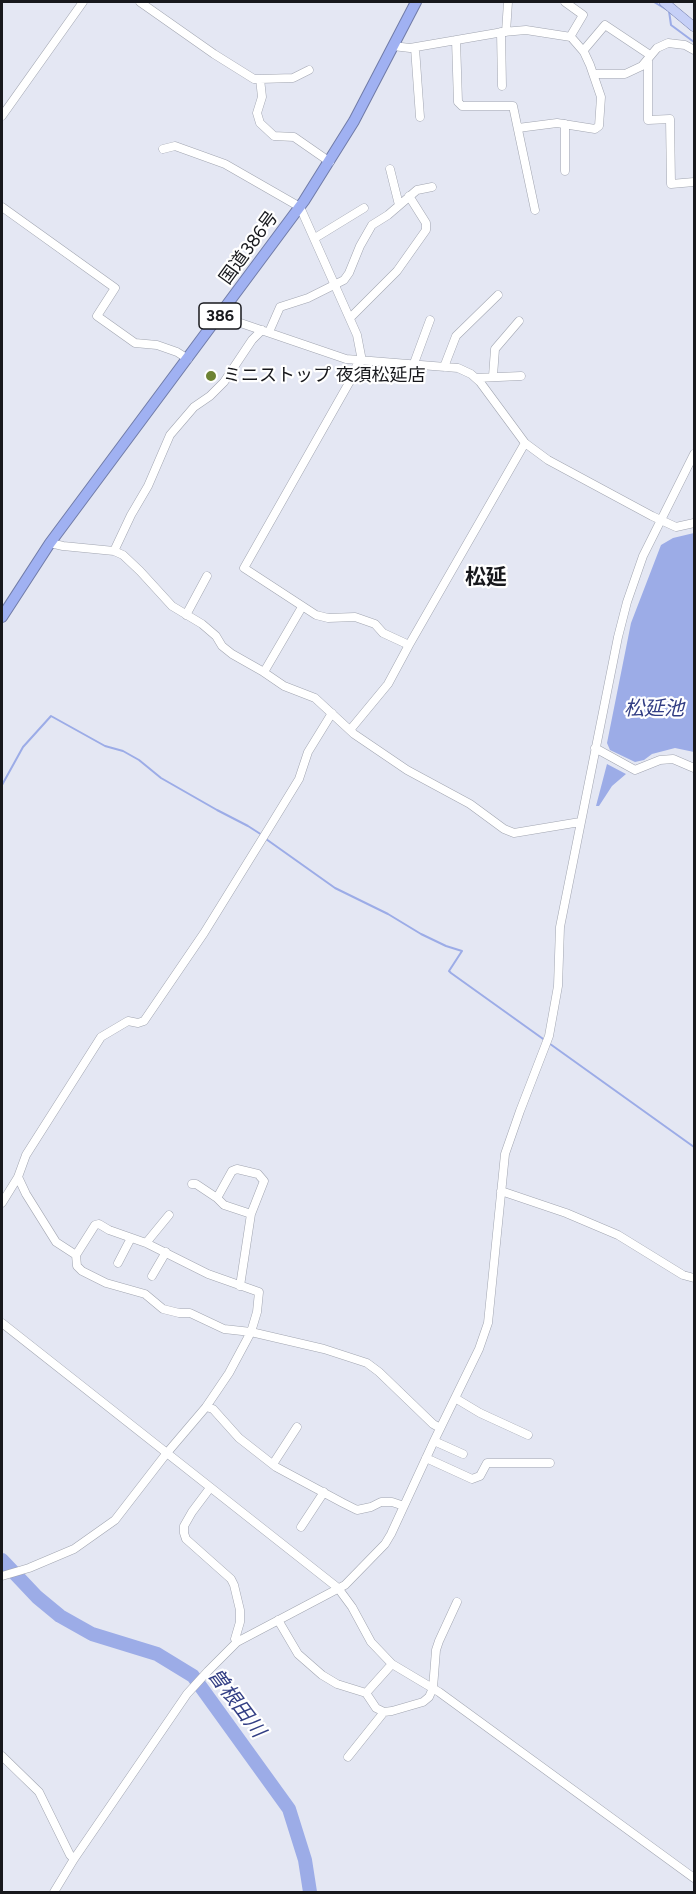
<!DOCTYPE html>
<html>
<head>
<meta charset="utf-8">
<style>
  body { margin:0 }
  #map { position:relative; width:696px; height:1894px; overflow:hidden; background:#e4e7f3; font-family:Figtree,sans-serif }
  canvas { display:block }
  .frame { position:absolute; inset:0; border:3px solid #17181c; pointer-events:none }
</style>
</head>
<body>
<div id="map">
<canvas width="696" height="1894"></canvas>
<div class="frame"></div>
</div>
<script>
const ctx = document.querySelector('canvas').getContext('2d');
ctx.lineJoin = 'round';
function paint(path, color) {
  ctx.fillStyle = color;
  ctx.fill(path, 'evenodd');
}
function poly(rows) {
  const path = new Path2D();
  for (const r of rows) {
    path.moveTo(r[0], r[1]);
    for (let i = 2; i < r.length; i += 2) path.lineTo(r[i], r[i + 1]);
  }
  return path;
}
function trace(path, color, width, dash) {
  ctx.strokeStyle = color;
  ctx.lineWidth = width;
  ctx.lineCap = dash ? 'butt' : 'round';
  ctx.setLineDash(dash || []);
  ctx.stroke(path);
}
function write(font, color, halo, rows, align = 'center') {
  ctx.font = font + ' Figtree,"Noto Sans JP",sans-serif';
  ctx.lineWidth = 4.5;
  ctx.setLineDash([]);
  ctx.textBaseline = 'middle';
  ctx.strokeStyle = halo;
  ctx.fillStyle = color;
  for (const [text, x, y, turn = 0] of rows) {
    ctx.save();
    ctx.translate(x, y);
    ctx.rotate((+turn || 0) * Math.PI / 180);
    ctx.textAlign = isNaN(turn) ? turn : align;
    if (halo) ctx.strokeText(text, 0, 0);
    ctx.fillText(text, 0, 0);
    ctx.restore();
  }
}
paint(poly([
  [694,533,694,752,675,748,652,754,644,760,635,762,610,750,607,743,631,623,661,545,673,538],
  [607,764,626,774,612,786,599,806,596,806]
]), '#9cace7');
trace(poly([
  [654,2,669,11,671,25,694,42],
  [2,785,23,747,51,716,105,746,123,751,139,760,161,778,217,810,248,826,262,835],
  [266,839,335,888,388,914,421,934,446,946,462,951,449,971,451,973,694,1147]
]), '#9cace7', 2);
trace(poly([
  [2,1560,37,1597,60,1616,92,1634,157,1654,193,1676,289,1809,305,1860,310,1892]
]), '#9cace7', 14);
const minor = poly([
  [140,2,214,54,254,79,260,79,262,97,257,113,260,123,274,136,294,137,330,162],
  [565,2,583,15,570,37],
  [501,32,502,86],
  [506,32,508,2],
  [456,40,458,102,462,106,513,106,535,210],
  [393,46,410,48,503,32,526,30,571,37,584,52,590,65,601,97,599,126,595,129,557,123,518,128],
  [415,48,420,117],
  [583,51,605,25,650,55],
  [648,61,648,120,670,119,671,184,694,182],
  [594,74,625,74,642,66,657,48,668,43,685,45,694,50],
  [260,79,293,78,309,70],
  [2,116,83,2],
  [163,149,175,146,225,164,300,207,357,335,362,361],
  [390,169,399,205],
  [565,171,565,124],
  [2,207,115,288,97,316,135,343,157,345,177,352,188,359],
  [315,238,364,208],
  [220,316,346,359,458,368,471,374,480,382,525,443,548,460,652,516,676,527,694,523],
  [350,318,397,271,426,230,426,223,409,196],
  [269,332,280,307,308,298,344,280,349,273,360,246,372,225,388,215,417,190,432,187],
  [358,360,354,374,244,568,316,615,328,618,355,617,375,624,383,633,409,645,525,443],
  [413,366,430,320],
  [444,367,456,336,498,295],
  [493,376,495,349,519,321],
  [476,378,521,376],
  [50,543,63,546,114,551,123,555,140,571,172,606,202,624,216,636,222,646,232,654,262,671,284,686,315,698,354,734,407,770,470,804,504,829,514,833,580,822],
  [114,551,131,515,148,486,170,435,194,407,210,396,224,382,252,340,262,330],
  [186,615,207,576],
  [264,672,302,607],
  [350,730,388,684,409,645],
  [595,748,635,770,660,760,673,759,694,768],
  [192,1184,196,1184,217,1198,224,1205,251,1214],
  [501,1191,566,1213,618,1235,683,1275,694,1278],
  [217,1198,232,1171,237,1169,258,1174,264,1181,251,1214,240,1286],
  [2,1203,18,1177,26,1155,101,1037,128,1021,138,1023,144,1021,204,933,269,828,299,779,308,752,332,713],
  [146,1243,169,1215],
  [76,1255,77,1266,82,1271,106,1283,145,1294,163,1309,179,1313,190,1313,224,1329,251,1332,324,1349,367,1363,379,1372,433,1424,440,1428],
  [118,1263,131,1238],
  [152,1276,166,1252],
  [2,1323,338,1588,352,1607,371,1642,392,1664,439,1692,694,1878],
  [455,1398,480,1413,528,1435],
  [206,1407,213,1409,239,1438,276,1467,343,1503,357,1510,371,1507,381,1502,392,1502,404,1506],
  [434,1441,463,1454],
  [426,1458,472,1479,480,1476,487,1463,550,1463],
  [273,1464,297,1427],
  [210,1488,192,1512,184,1526,184,1533,186,1539,231,1579,234,1585,240,1610,240,1622,235,1639,237,1642],
  [301,1527,324,1492],
  [2,1576,29,1568,74,1549,115,1520,166,1454,206,1407,229,1373,251,1332,257,1312,259,1292,208,1274,146,1243,109,1230,99,1224,95,1225,76,1255,56,1242,26,1194,18,1177],
  [278,1620,298,1654,322,1675,337,1684,366,1693,376,1708,384,1712,392,1711,423,1702,429,1697,433,1688,436,1650,439,1641,457,1602],
  [366,1693,392,1664],
  [2,1756,39,1792,70,1855,74,1859],
  [348,1757,384,1712],
  [54,1892,74,1859,187,1694,208,1671,237,1642,345,1585,385,1544,391,1534,434,1441,479,1349,488,1323,505,1154,520,1111,549,1036,558,986,560,927,618,637,627,602,643,556,694,454]
]);
const major = poly([
  [664,2,694,27]
]);
const highway = poly([
  [2,617,50,543,304,201,354,121,416,2]
]);
trace(minor, '#a1a5b0', 9);
trace(major, '#707ba7', 10);
trace(highway, '#707ba7', 12);
trace(minor, '#fff', 8);
trace(major, '#c6d0f7', 9);
trace(highway, '#a0b1f2', 10);
for (const [x, y, r, color] of [
  [211,376,6,"#6d8334"]
]) {
  const dot = new Path2D();
  dot.arc(x, y, r, 0, 2 * Math.PI);
  ctx.fillStyle = color;
  ctx.fill(dot);
  trace(dot, '#fff', 2);
}
for (const [x, y, w] of [
  [220,316,42]
]) {
  const box = new Path2D();
  box.roundRect(x - w / 2, y - 13, w, 26, 4.5);
  ctx.fillStyle = '#fff';
  ctx.fill(box);
  trace(box, '#17181c', 1.5);
}
write('bold 16px', '#17181c', null, [
  ["386",220,316]
]);
write('18px', '#17181c', '#fff', [
  ["国道386号",249,248,-54]
]);
write('18px', '#17181c', '#fff', [
  ["ミニストップ 夜須松延店",223,376]
], 'left');
write('italic 20px', '#323e84', '#fff', [
  ["松延池",654,709],
  ["曽根田川",236,1703,53]
]);
write('bold 21px', '#17181c', '#fff', [
  ["松延",486,578]
]);
</script>
</body>
</html>
